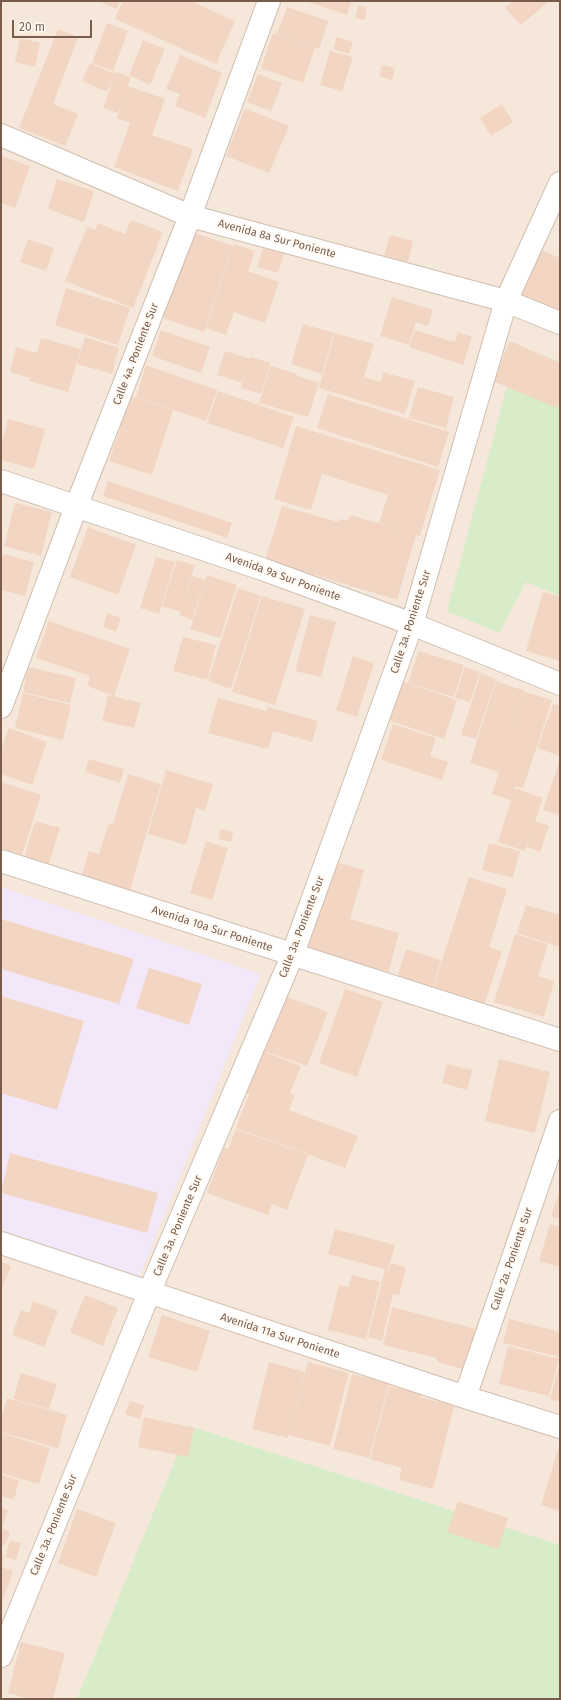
<!DOCTYPE html>
<html>
<head>
<meta charset="utf-8">
<style>
  body { margin:0 }
  #map { position:relative; width:561px; height:1700px; overflow:hidden; background:#fdf6ec; font-family:"Fira Sans",sans-serif }
  canvas { display:block }
  .frame { position:absolute; inset:0; border:2px solid #7a5c4d; pointer-events:none }
  .scale { position:absolute; left:12px; top:20px; width:80px; height:18px; box-sizing:border-box; border:2px solid #7a5c4d; border-top:0; padding-left:5px; font-size:12px; line-height:14px; white-space:nowrap; color:#7a5c4d; -webkit-text-stroke:3px #fffaf3; paint-order:stroke }
</style>
</head>
<body>
<div id="map">
<canvas width="561" height="1700"></canvas>
<div class="frame"></div>
<div class="scale">20 m</div>
</div>
<script>
const ctx = document.querySelector('canvas').getContext('2d');
ctx.lineJoin = 'round';
function paint(path, color) {
  ctx.fillStyle = color;
  ctx.fill(path, 'evenodd');
}
function poly(rows) {
  const path = new Path2D();
  for (const r of rows) {
    path.moveTo(r[0], r[1]);
    for (let i = 2; i < r.length; i += 2) path.lineTo(r[i], r[i + 1]);
  }
  return path;
}
function trace(path, color, width, dash) {
  ctx.strokeStyle = color;
  ctx.lineWidth = width;
  ctx.lineCap = dash ? 'butt' : 'round';
  ctx.setLineDash(dash || []);
  ctx.stroke(path);
}
function write(font, color, halo, rows, align = 'center') {
  ctx.font = font + ' "Fira Sans",sans-serif';
  ctx.lineWidth = 4;
  ctx.setLineDash([]);
  ctx.textBaseline = 'middle';
  ctx.strokeStyle = halo;
  ctx.fillStyle = color;
  for (const [text, x, y, turn = 0] of rows) {
    ctx.save();
    ctx.translate(x, y);
    ctx.rotate((+turn || 0) * Math.PI / 180);
    ctx.textAlign = isNaN(turn) ? turn : align;
    if (halo) ctx.strokeText(text, 0, 0);
    ctx.fillText(text, 0, 0);
    ctx.restore();
  }
}
paint(poly([
  [1,1,560,1,560,1699,1,1699]
]), '#f5e8da');
paint(poly([
  [1,887,261,974,139,1278,1,1230]
]), '#f3e8fa');
paint(poly([
  [518,345,560,362,560,596,526,582,499,633,447,611],
  [189,1426,560,1545,560,1699,77,1699]
]), '#d8ecc9');
paint(poly([
  [98,1,120,1,116,9],
  [123,1,191,1,235,21,216,64,115,19],
  [305,1,351,1,347,15],
  [513,1,549,1,521,25,505,8],
  [358,5,367,7,365,20,355,18],
  [287,7,328,21,319,49,277,34],
  [107,23,128,31,113,71,92,63],
  [58,29,78,37,53,104,78,114,65,146,19,128],
  [273,33,315,48,303,83,261,68],
  [337,37,353,42,349,54,333,49],
  [20,38,40,43,35,67,15,62],
  [143,40,165,49,150,85,129,75],
  [330,51,353,57,342,91,320,85],
  [180,55,222,73,205,118,175,106,180,94,166,89],
  [90,63,115,74,116,72,131,77,128,86,165,99,152,135,193,149,178,191,114,167,130,123,117,118,125,95,118,113,103,108,114,77,107,92,82,81],
  [382,65,395,68,392,80,379,76],
  [258,74,282,83,271,111,247,102],
  [502,104,513,122,491,136,480,118],
  [245,108,289,126,269,173,226,156],
  [1,156,30,166,15,208,1,203],
  [57,179,94,191,84,222,48,209],
  [131,220,163,232,133,308,65,281,87,227,95,230,98,223,125,234],
  [192,232,233,246,204,332,163,318],
  [390,235,413,241,408,262,384,256],
  [28,239,54,248,46,271,20,262],
  [234,244,255,251,248,271,279,282,265,323,234,312,226,335,206,328],
  [263,248,284,254,278,273,257,267],
  [539,249,560,258,560,319,518,301],
  [66,288,130,308,118,345,55,325],
  [392,297,433,310,428,326,416,322,409,345,380,336],
  [303,324,334,333,322,374,291,364],
  [161,330,210,347,201,373,152,356],
  [415,330,455,342,458,332,472,337,463,365,409,347],
  [335,333,374,344,364,377,381,382,383,372,415,381,405,414,319,388],
  [85,337,119,348,112,374,77,364],
  [41,338,81,349,68,392,29,381,30,378,10,372,16,347,37,353],
  [510,341,560,363,560,399,557,408,493,381],
  [225,351,250,359,251,357,271,363,261,394,241,388,248,366,242,383,217,375],
  [146,365,217,390,206,421,136,397],
  [271,366,297,374,297,376,319,383,308,417,259,403],
  [418,387,454,397,446,428,409,418],
  [218,391,294,417,283,448,207,423],
  [328,394,449,432,438,467,317,428],
  [131,396,173,410,152,475,109,461],
  [8,419,45,429,34,469,1,460,1,445],
  [296,426,440,470,420,536,416,535,397,600,265,560,282,506,338,522,339,519,348,521,350,515,405,531,379,523,388,495,322,474,311,510,274,499],
  [108,481,232,523,227,538,103,496],
  [15,503,52,512,41,556,4,546],
  [88,527,136,545,118,595,70,577],
  [3,554,34,562,25,596,1,590,1,562],
  [156,557,175,562,159,614,140,608],
  [177,560,195,565,183,602,192,576,205,580,192,620,180,615,181,612,162,606],
  [207,575,237,585,220,638,190,629],
  [238,588,261,596,231,689,208,681],
  [543,592,560,597,560,661,526,651],
  [262,596,305,609,275,705,232,692],
  [107,613,121,618,116,632,103,627],
  [310,615,336,622,321,677,295,671],
  [49,621,130,649,114,696,87,686,90,676,36,658],
  [183,637,216,645,207,680,173,671],
  [419,651,464,665,454,697,408,683],
  [353,656,374,663,357,717,336,710],
  [28,667,76,678,70,703,23,692],
  [465,667,480,672,470,702,455,698],
  [481,673,496,679,476,739,461,735],
  [401,681,457,700,444,739,388,720],
  [496,681,525,691,508,743,525,692,552,700,523,788,515,786,512,798,515,788,543,798,535,821,549,826,540,852,527,847,531,833,525,851,498,842,511,800,492,794,499,772,470,763],
  [23,693,71,705,63,740,15,728],
  [108,695,141,703,134,728,102,721],
  [218,698,267,711,268,707,318,721,312,742,273,731,268,749,208,733],
  [553,704,560,706,560,756,537,748],
  [393,724,436,738,430,756,448,762,442,780,381,760],
  [9,728,47,742,32,785,1,774,1,750],
  [89,759,124,769,120,783,85,772],
  [560,759,560,815,543,810],
  [166,770,213,784,205,811,196,808,186,845,148,834],
  [128,774,161,784,130,890,82,875,89,851,99,854,109,823,113,824],
  [1,782,41,795,22,855,1,848],
  [35,821,60,828,48,866,24,858],
  [221,829,233,832,231,842,218,839],
  [206,841,228,848,212,900,190,893],
  [489,843,520,851,513,878,482,870],
  [331,861,364,870,350,919,399,933,387,977,305,954],
  [469,877,507,889,489,947,502,951,484,1005,433,988],
  [526,905,560,915,560,947,517,933],
  [1,919,134,959,119,1004,1,969],
  [515,934,548,944,538,976,554,981,544,1017,494,1002],
  [406,949,441,960,432,989,397,978],
  [149,968,202,984,189,1025,136,1008],
  [345,989,383,1002,357,1077,319,1063],
  [279,994,328,1012,307,1066,259,1049],
  [1,996,84,1021,57,1110,1,1093],
  [263,1051,301,1066,290,1093,295,1095,289,1110,358,1136,345,1168,236,1128,249,1094,244,1092],
  [499,1059,550,1072,535,1133,485,1121],
  [447,1064,472,1070,467,1090,442,1083],
  [236,1129,308,1155,287,1210,272,1204,268,1215,207,1193,224,1147,228,1149],
  [10,1153,158,1193,147,1233,1,1193],
  [560,1190,560,1219,551,1216],
  [550,1224,560,1227,560,1267,539,1261],
  [335,1229,395,1245,388,1270,328,1254],
  [1,1262,11,1266,1,1291],
  [391,1263,406,1267,399,1295,393,1294,382,1341,368,1337,385,1269,389,1271],
  [352,1275,380,1282,366,1339,328,1330,339,1285,349,1287],
  [85,1295,118,1308,103,1346,70,1332],
  [33,1301,58,1311,44,1347,12,1335,21,1310,29,1313],
  [392,1307,476,1329,466,1370,437,1362,437,1358,383,1345],
  [162,1315,210,1331,197,1372,148,1357],
  [509,1319,560,1332,560,1357,503,1343],
  [508,1346,559,1359,549,1396,499,1384],
  [269,1362,305,1372,288,1438,252,1429],
  [308,1362,349,1373,330,1446,289,1435],
  [560,1363,560,1402,550,1399],
  [21,1373,57,1384,49,1409,13,1399],
  [352,1374,389,1383,369,1458,333,1449],
  [389,1386,421,1394,420,1397,454,1406,433,1489,399,1480,402,1468,370,1459],
  [7,1398,67,1415,58,1448,1,1432,1,1418],
  [130,1401,144,1405,140,1419,125,1414],
  [144,1417,194,1428,188,1457,138,1447],
  [1,1433,50,1448,39,1484,1,1473],
  [558,1449,560,1449,560,1511,541,1505],
  [1,1475,19,1480,14,1500,1,1496],
  [458,1501,508,1518,498,1549,447,1532],
  [1,1507,8,1510,3,1526,1,1525],
  [77,1509,116,1523,96,1577,58,1563],
  [1,1528,10,1532,5,1546,1,1544],
  [10,1540,21,1543,16,1560,5,1557],
  [1,1554,5,1556,1,1567,13,1571,2,1603,1,1602],
  [21,1642,65,1653,53,1699,31,1699,8,1693]
]), '#f3d5c3');
const minor = poly([
  [1,135,190,216,506,301,560,323],
  [1,481,262,569,412,624,560,684],
  [1,707,76,507,190,216,269,1],
  [1,861,560,1040],
  [1,1243,465,1397,560,1427],
  [465,1397,560,1121],
  [1,1656,149,1293,292,956,412,624,506,301,560,183]
]);
trace(minor, '#d1beb0', 24);
trace(minor, '#fff', 22);
write('11px', '#7a5c4d', '#fffaf3', [
  ["Avenida 8a Sur Poniente",277,239,15],
  ["Calle 4a. Poniente Sur",136,354,-69],
  ["Avenida 9a Sur Poniente",283,577,20],
  ["Calle 3a. Poniente Sur",411,622,-72],
  ["Calle 3a. Poniente Sur",302,927,-69],
  ["Avenida 10a Sur Poniente",212,929,18],
  ["Calle 3a. Poniente Sur",178,1226,-67],
  ["Calle 2a. Poniente Sur",512,1259,-71],
  ["Avenida 11a Sur Poniente",280,1336,18],
  ["Calle 3a. Poniente Sur",54,1525,-68]
]);
</script>
</body>
</html>
